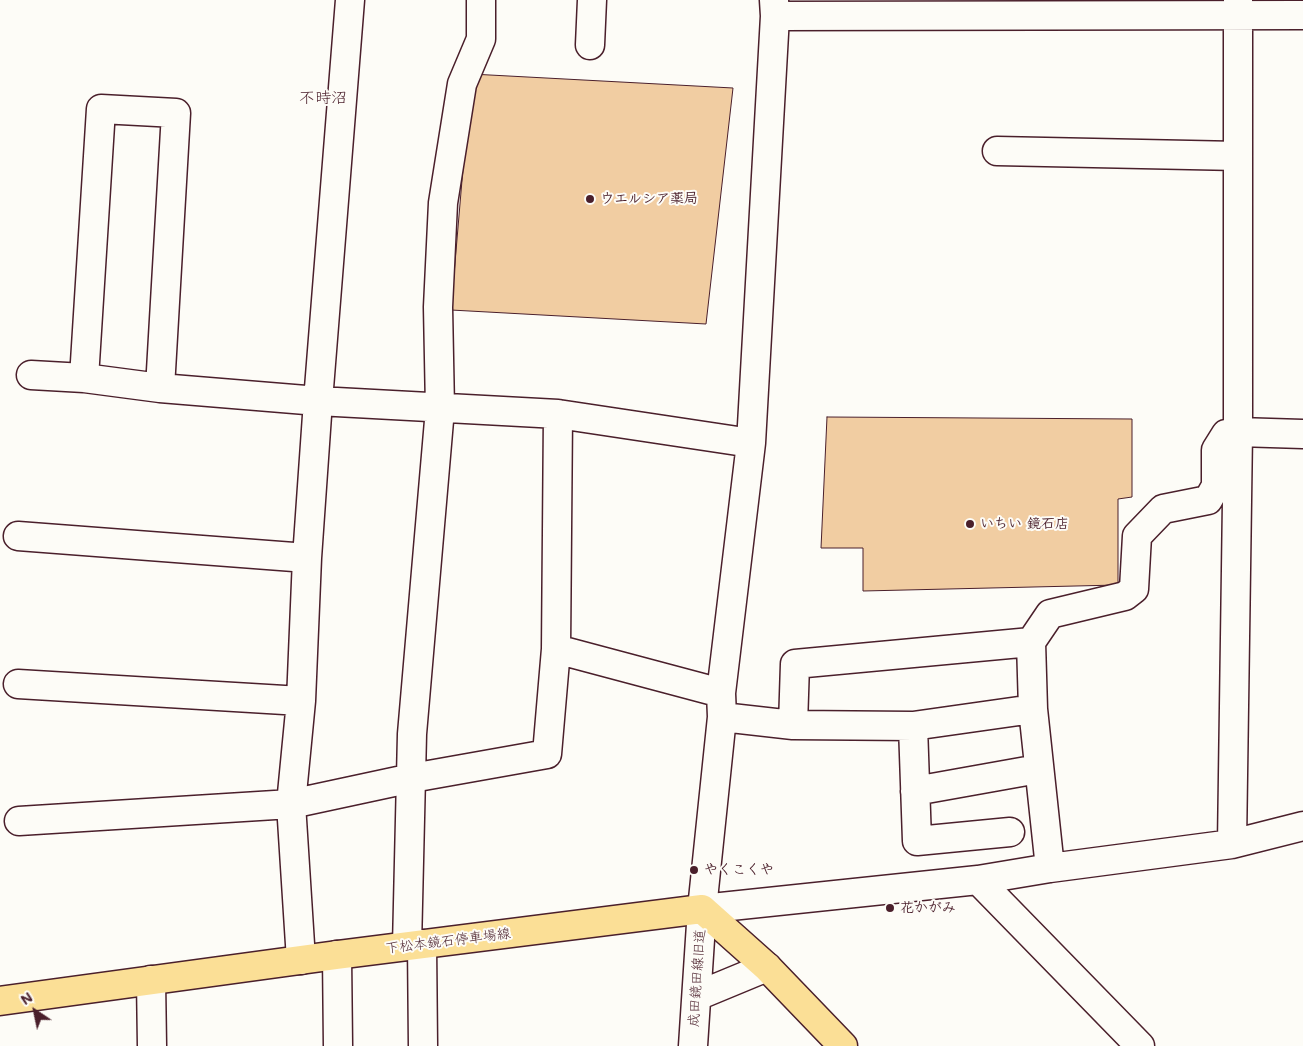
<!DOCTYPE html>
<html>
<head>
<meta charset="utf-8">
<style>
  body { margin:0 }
  #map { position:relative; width:1303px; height:1046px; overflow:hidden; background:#fdfcf7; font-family:Mali,sans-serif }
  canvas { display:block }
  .north { position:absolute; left:10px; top:986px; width:50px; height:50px; -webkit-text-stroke:4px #fdfcf7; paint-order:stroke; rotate:326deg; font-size:14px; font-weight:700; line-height:20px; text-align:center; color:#4a1f2b }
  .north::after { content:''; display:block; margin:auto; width:18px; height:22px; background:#4a1f2b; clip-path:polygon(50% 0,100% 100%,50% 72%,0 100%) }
</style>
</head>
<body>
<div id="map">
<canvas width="1303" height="1046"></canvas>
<div class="north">N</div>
</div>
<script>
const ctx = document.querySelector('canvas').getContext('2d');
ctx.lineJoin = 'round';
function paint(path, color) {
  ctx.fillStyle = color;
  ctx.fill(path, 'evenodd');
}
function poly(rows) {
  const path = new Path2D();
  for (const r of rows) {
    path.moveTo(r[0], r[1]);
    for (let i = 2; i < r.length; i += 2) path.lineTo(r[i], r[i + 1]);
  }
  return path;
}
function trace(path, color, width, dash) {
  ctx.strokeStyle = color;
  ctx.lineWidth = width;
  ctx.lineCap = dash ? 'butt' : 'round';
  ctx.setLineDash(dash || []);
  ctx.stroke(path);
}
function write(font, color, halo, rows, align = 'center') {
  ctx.font = font + ' Mali,"Klee One",sans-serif';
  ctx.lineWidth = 4;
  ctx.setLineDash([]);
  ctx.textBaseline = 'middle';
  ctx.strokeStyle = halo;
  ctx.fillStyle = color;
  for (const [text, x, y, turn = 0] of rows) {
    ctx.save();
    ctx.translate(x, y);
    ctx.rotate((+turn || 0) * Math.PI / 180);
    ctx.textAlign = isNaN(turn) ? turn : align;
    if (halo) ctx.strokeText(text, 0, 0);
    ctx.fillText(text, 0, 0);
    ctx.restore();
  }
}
const building = poly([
  [471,74,733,88,706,324,451,310,471,74],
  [827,417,1132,419,1132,497,1118,499,1118,585,863,591,863,548,821,548,827,417]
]);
paint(building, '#f1cda2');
trace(building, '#4a1f2b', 1);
const minor = poly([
  [775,16,1303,15],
  [590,45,592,0],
  [997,151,1238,156],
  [31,375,84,378,160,388,318,401,558,414,751,443],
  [84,378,101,109,176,113,160,388],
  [558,414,556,649,721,693],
  [18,536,307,558],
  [18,684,301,701],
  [1033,709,1050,868],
  [722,717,793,725,913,726,1033,709,1031,642,1050,614,1125,596,1134,589,1137,536,1163,509,1208,500,1216,486,1216,450,1226,434,1238,432,1303,434],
  [793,725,795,664,1031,642],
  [913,726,917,841,1010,832],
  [915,791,1038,769],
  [19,821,291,804,412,778,547,754,556,649],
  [1232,844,1238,432,1238,0],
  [978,880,1140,1046],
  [702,909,978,880,1050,868,1232,844,1303,826],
  [422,944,423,1046],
  [407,946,412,734,440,409,438,307,443,203,462,84,481,39,481,0],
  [337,955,338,1046],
  [301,960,291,804,301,701,307,558,318,401,350,0],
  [151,980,152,1046],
  [697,996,767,967],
  [693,1046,702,909,722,717,721,693,751,443,775,16,774,0]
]);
const major = poly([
  [0,1001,337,955,702,909,767,967,843,1046]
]);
trace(minor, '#4a1f2b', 31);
trace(major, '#4a1f2b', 31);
trace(minor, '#fdfcf7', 28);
trace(major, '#fbdf96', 28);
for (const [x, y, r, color] of [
  [590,199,5,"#4a1f2b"],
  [970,524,5,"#4a1f2b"],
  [694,870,5,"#4a1f2b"],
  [890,908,5,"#4a1f2b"]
]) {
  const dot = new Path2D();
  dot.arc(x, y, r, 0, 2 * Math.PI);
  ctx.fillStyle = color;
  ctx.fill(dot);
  trace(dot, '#fdfcf7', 2);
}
write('bold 14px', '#4a1f2b', '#fdfcf7', [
  ["ウエルシア薬局",600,199],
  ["いちい 鏡石店",980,524],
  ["やくこくや",704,870],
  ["花かがみ",900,908]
], 'left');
write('14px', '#4a1f2b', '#fdfcf7', [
  ["下松本鏡石停車場線",448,941,-7],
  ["成田鏡田線旧道",697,978,-86]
]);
write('16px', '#4a1f2b', '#fdfcf7', [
  ["不時沼",323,98]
]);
</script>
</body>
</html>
